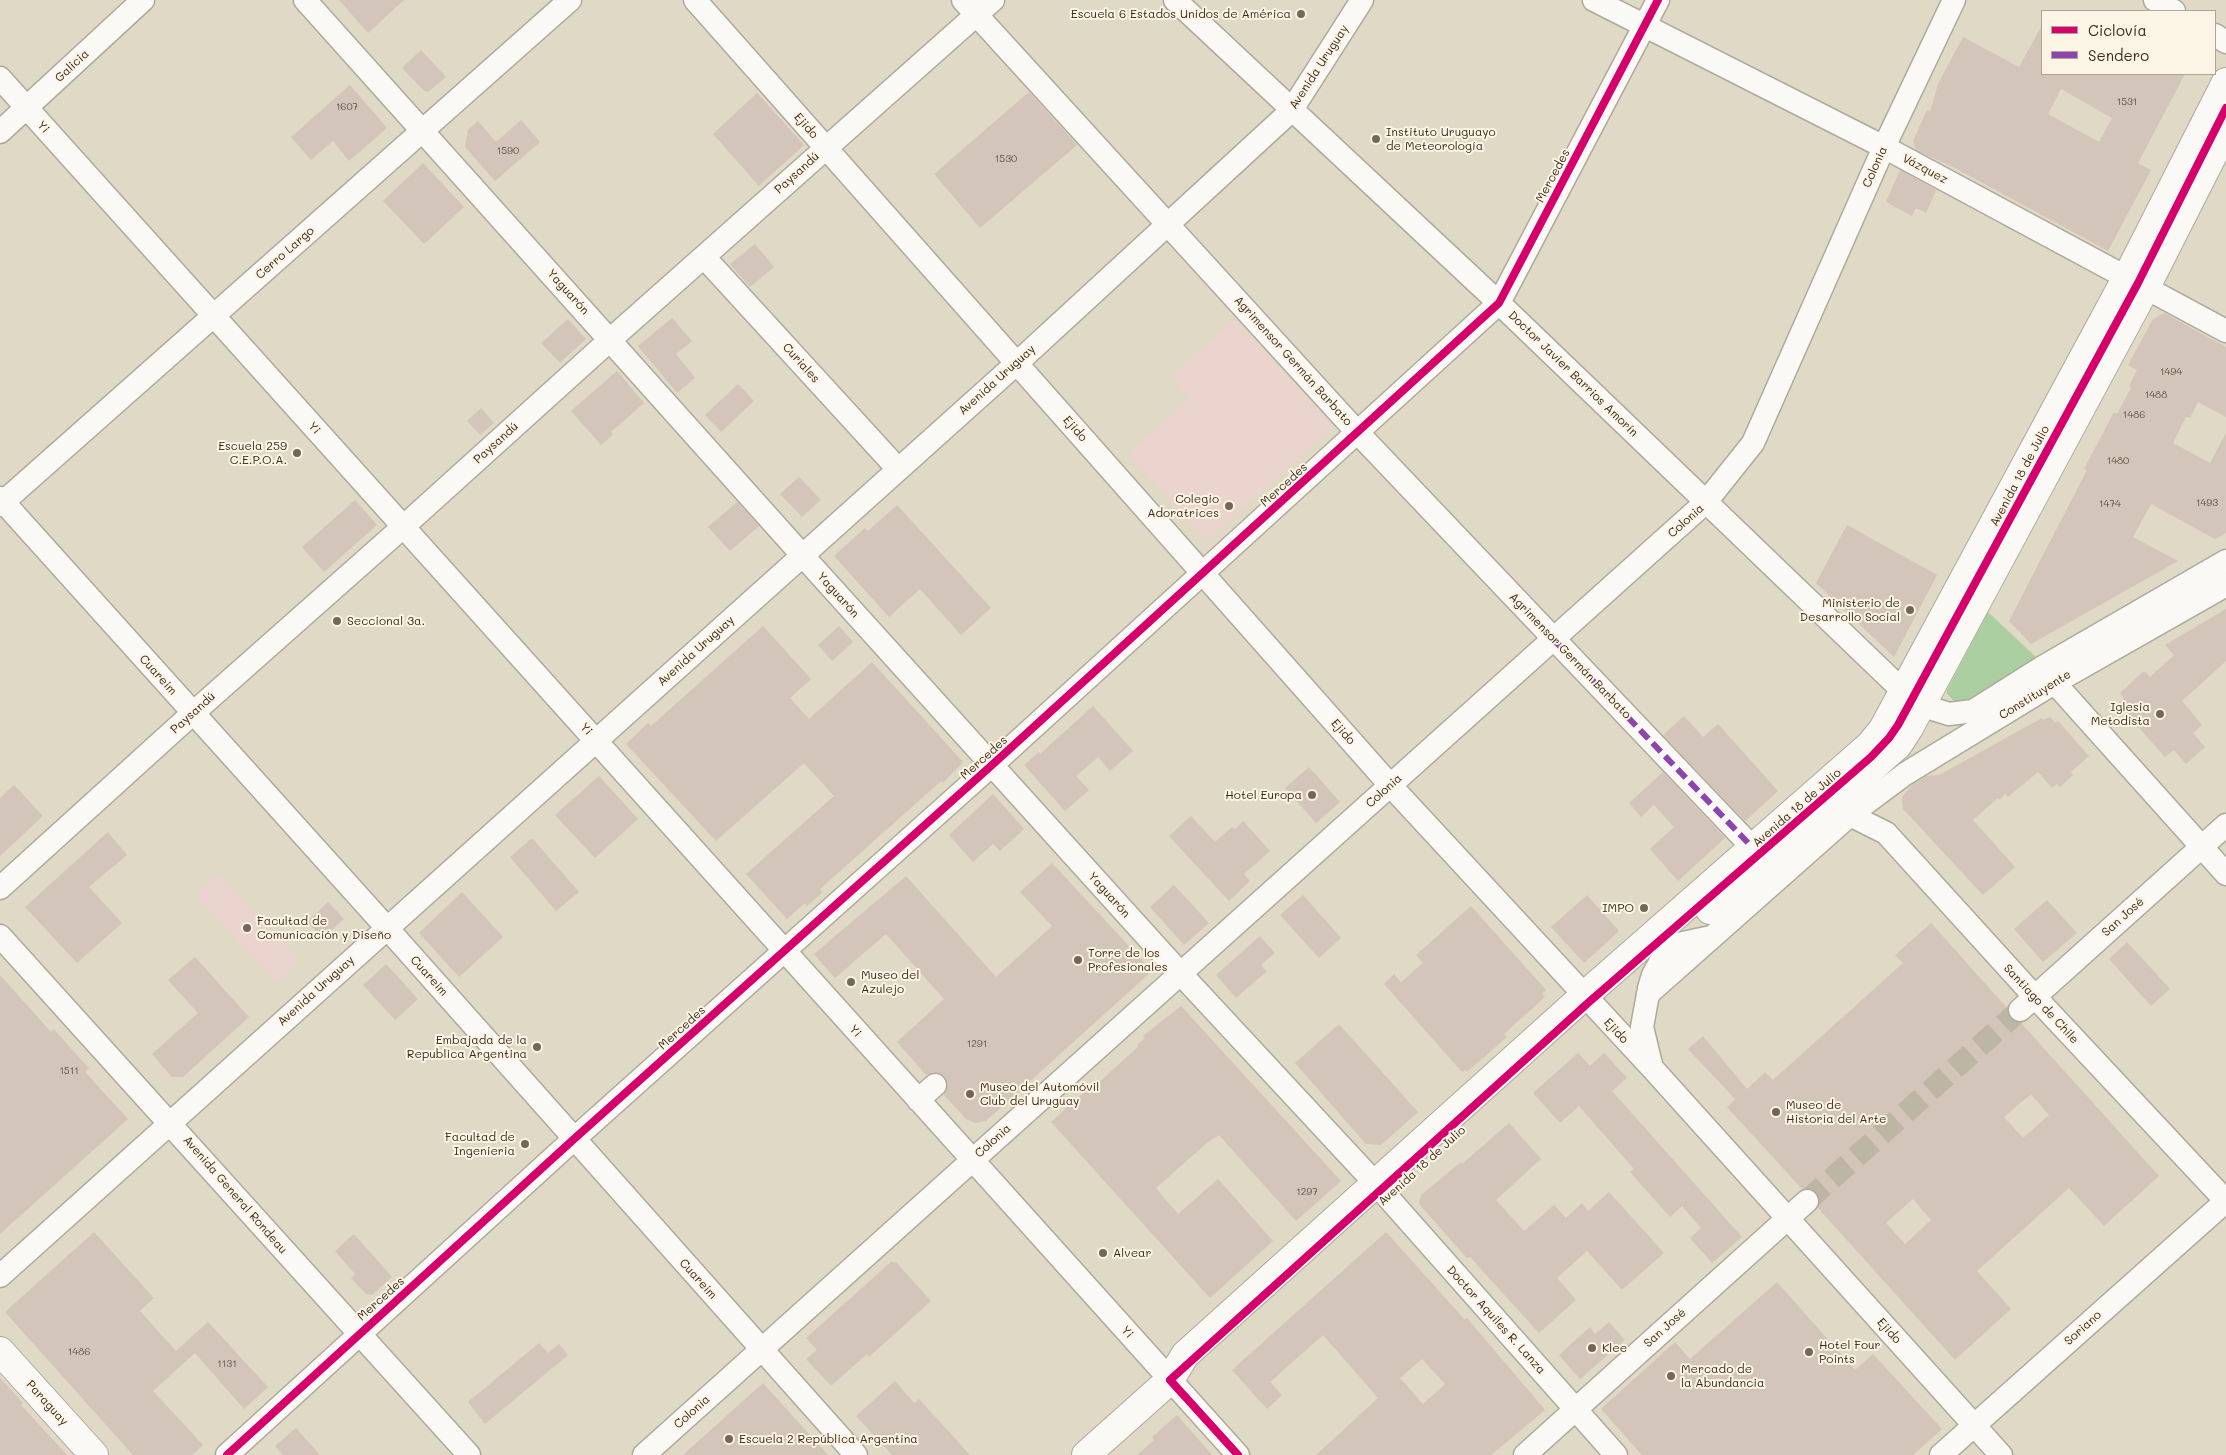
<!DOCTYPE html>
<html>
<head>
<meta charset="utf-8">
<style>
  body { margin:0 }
  #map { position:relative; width:2226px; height:1455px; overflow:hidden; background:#dfd9c5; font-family:Mali,sans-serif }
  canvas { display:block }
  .legend { position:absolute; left:2041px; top:10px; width:175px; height:65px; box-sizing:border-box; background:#fcf5e5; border:1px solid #afa495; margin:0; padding:6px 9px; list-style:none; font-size:15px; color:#3b2a1e }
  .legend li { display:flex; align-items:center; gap:10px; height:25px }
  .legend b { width:25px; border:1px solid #afa495 }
</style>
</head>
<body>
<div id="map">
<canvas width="2226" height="1455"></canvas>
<ul class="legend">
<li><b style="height:6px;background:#d6006c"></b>Ciclovía</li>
<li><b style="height:6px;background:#8e44ad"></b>Sendero</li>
</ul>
</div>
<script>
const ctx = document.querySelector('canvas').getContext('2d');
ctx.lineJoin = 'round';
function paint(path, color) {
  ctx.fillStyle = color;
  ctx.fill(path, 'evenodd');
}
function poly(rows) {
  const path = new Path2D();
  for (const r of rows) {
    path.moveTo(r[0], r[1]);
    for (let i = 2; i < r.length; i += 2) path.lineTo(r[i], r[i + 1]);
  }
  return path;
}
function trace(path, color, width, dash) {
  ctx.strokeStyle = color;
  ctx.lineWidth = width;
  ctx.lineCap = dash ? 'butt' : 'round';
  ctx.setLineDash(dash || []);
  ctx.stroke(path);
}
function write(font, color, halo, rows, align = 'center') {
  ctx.font = font + ' Mali,sans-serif';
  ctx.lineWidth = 4;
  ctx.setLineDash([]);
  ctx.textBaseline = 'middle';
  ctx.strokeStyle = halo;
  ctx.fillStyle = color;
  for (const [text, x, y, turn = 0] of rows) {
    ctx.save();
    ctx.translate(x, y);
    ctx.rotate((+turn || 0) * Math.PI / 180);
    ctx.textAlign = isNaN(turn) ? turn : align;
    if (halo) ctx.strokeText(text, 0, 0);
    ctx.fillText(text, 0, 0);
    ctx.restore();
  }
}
paint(poly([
  [1234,319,1333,427,1207,541,1128,454,1190,398,1170,377],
  [219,874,299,960,276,982,195,895]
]), '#ecd4ce');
paint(poly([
  [1988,612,2039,660,1974,700,1960,703,1954,701,1947,694,1947,690]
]), '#abcfa0');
paint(poly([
  [339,0,404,0,368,33],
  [2042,25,2042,74,2185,74,2138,163,2151,170,2108,251,1955,168,1916,150,1913,141,1927,110,1930,112,1938,84,1963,37,2019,67],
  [2061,89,2112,118,2099,142,2048,114],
  [421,50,446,77,428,92,424,91,402,68],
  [350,85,387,128,349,161,333,141,311,160,291,137],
  [1029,92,1077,145,980,228,934,174],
  [757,93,804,145,759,186,713,134],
  [521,120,540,142,495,181,465,147,468,130,478,121,496,142],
  [423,163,464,207,424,244,383,201],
  [1900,170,1936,190,1926,213,1916,208,1912,216,1886,202],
  [755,244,774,267,750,287,730,264],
  [2164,313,2226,347,2226,417,2198,402,2190,418,2186,417,2173,443,2210,463,2226,433,2226,533,2215,539,2151,504,2133,537,2178,561,2031,644,2009,621,2087,470,2084,469,2114,412,2117,414,2131,388,2129,386,2137,370,2128,365,2153,319],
  [672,318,692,341,676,354,695,378,677,393,638,346],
  [568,319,586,339,560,363,541,343],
  [617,371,644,403,611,432,613,435,601,445,571,411],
  [738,384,754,401,721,432,705,415],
  [481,408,494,423,480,435,467,421],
  [799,477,821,500,802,517,780,494],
  [355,500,377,525,324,572,302,547],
  [737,502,759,526,730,551,708,527],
  [897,505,991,608,961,635,920,589,889,617,834,556,865,528,868,531],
  [1847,525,1937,575,1894,657,1816,583],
  [2226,609,2226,661,2182,701,2202,725,2193,733,2205,747,2186,764,2174,750,2165,757,2118,704,2124,698,2120,693,2144,671,2150,677,2174,655,2165,645],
  [763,626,811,679,790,698,809,719,872,662,963,762,943,783,941,781,820,889,822,893,807,906,805,903,787,919,746,874,834,796,804,763,716,841,626,744,648,723,651,726],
  [839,626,853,642,832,661,818,645],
  [1093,706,1133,751,1110,771,1098,757,1076,776,1089,790,1065,811,1024,765,1039,752,1040,754],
  [1684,716,1703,737,1718,724,1778,791,1745,821,1663,735],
  [2050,717,2055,723,2058,721,2089,756,2071,772,2073,775,2060,787,2057,784,2052,788,2038,772,2008,797,2005,794,2000,800,1998,798,1973,820,2015,867,1983,895,1903,809,1902,797,1913,784,1927,776,1939,775,2042,718,2043,720],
  [1309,767,1340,802,1316,823,1285,788],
  [1663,772,1725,838,1678,881,1650,849,1674,827,1654,805,1641,817,1629,803],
  [599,776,638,819,595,858,555,815],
  [14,785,43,816,0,856,0,798],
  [993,794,1024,829,1000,851,993,844,973,862,949,835],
  [1191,816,1215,842,1232,827,1235,829,1243,821,1270,851,1244,874,1250,881,1229,901,1169,836],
  [108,832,127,855,89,887,122,923,77,963,25,907],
  [532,838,579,892,556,911,510,857],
  [1052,863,1152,971,986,1121,975,1123,966,1119,944,1095,948,1083,944,1076,933,1072,926,1075,897,1042,944,999,886,934,835,978,814,954,906,876,996,977,1052,926,1020,892],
  [1174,885,1209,923,1184,945,1150,907],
  [462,892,503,937,459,977,419,933],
  [1303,895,1341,938,1319,958,1280,915],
  [1587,895,1619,931,1584,963,1551,927],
  [2047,900,2077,933,2043,962,2014,929],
  [328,902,344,919,323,938,307,922],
  [1471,906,1546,990,1542,994,1545,997,1504,1034,1507,1037,1467,1072,1465,1070,1462,1072,1384,984,1394,974,1401,982,1423,963,1416,955],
  [1931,923,2007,1008,2011,1019,2021,1023,2159,1176,2104,1226,2069,1188,1977,1271,2011,1309,1955,1360,1818,1208,1820,1199,1816,1192,1811,1188,1802,1189,1727,1107,1735,1099,1688,1049,1703,1036,1747,1089,1765,1072,1773,1080,1903,963,1895,955],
  [2031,1094,2049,1115,2023,1138,2004,1117],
  [1913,1199,1931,1220,1905,1244,1886,1223],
  [1260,936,1275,953,1261,965,1267,971,1236,998,1216,975],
  [2127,942,2170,989,2151,1006,2109,959],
  [195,957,249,1017,183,1077,172,1077,152,1054,198,1013,168,980],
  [386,964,418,999,395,1020,363,985],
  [0,975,51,1032,54,1029,74,1052,89,1068,85,1072,128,1119,0,1234],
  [1181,1006,1341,1181,1296,1221,1219,1135,1208,1142,1156,1188,1178,1214,1218,1179,1273,1241,1210,1298,1051,1122,1094,1083,1096,1085,1139,1046,1137,1045,1145,1038,1143,1036],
  [1339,1024,1418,1112,1381,1145,1366,1144,1295,1063],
  [1578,1053,1590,1066,1604,1053,1627,1078,1612,1091,1742,1237,1712,1263,1690,1238,1701,1228,1682,1206,1670,1217,1630,1172,1634,1169,1579,1106,1560,1123,1533,1093],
  [1509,1123,1541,1159,1496,1200,1524,1231,1554,1205,1566,1218,1582,1203,1588,1211,1609,1192,1664,1253,1622,1290,1587,1251,1557,1278,1576,1300,1539,1333,1470,1257,1467,1258,1419,1204,1421,1195,1461,1162,1462,1164],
  [94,1232,154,1298,140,1311,176,1351,208,1322,268,1387,244,1409,195,1353,153,1391,203,1445,192,1455,133,1455,5,1312],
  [1386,1232,1465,1320,1467,1318,1545,1410,1491,1455,1316,1455,1378,1398,1323,1335,1270,1382,1282,1395,1267,1409,1232,1370],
  [1422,1359,1445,1384,1423,1404,1400,1378],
  [354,1234,392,1277,372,1295,366,1294,351,1278,355,1274,335,1251],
  [892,1261,894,1263,896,1262,931,1301,869,1357,867,1354,831,1386,806,1359,817,1350,806,1338],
  [1777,1282,1855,1370,1873,1354,1942,1429,1913,1455,1642,1455,1601,1409,1675,1342,1690,1359],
  [1609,1322,1625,1340,1580,1379,1559,1355,1590,1327,1595,1334],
  [539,1343,548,1353,559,1344,568,1355,485,1424,468,1402],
  [0,1378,23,1403,21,1405,67,1455,0,1455],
  [895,1381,914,1403,919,1399,970,1455,892,1455,856,1416],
  [763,1383,828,1455,683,1455],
  [1177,1415,1212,1455,1137,1455,1154,1440,1152,1437],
  [296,1428,320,1455,283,1455,275,1446]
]), '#d3c5b9');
trace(poly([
  [1807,1201,2020,1010]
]), '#beb6a4', 22, [22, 11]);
const minor = poly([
  [305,0,803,556,1180,973,1376,1184,1616,1455],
  [695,0,1390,785,1653,1069,2001,1455],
  [963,0,1358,433,1752,847],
  [1175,0,1499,303,1903,691,1933,709,1949,714,1973,711,2041,668,2226,561],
  [1594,0,1884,147,2226,331],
  [2155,0,2174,11],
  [2215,35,2226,42],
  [0,78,1238,1455],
  [0,132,143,0],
  [704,257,898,469],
  [0,498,387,928,856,1455],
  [0,505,570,0],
  [2044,671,2226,874],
  [1850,815,1886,833,2035,997,2226,1201,1941,1455],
  [0,888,192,714,403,527,611,339,993,0],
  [0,936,469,1455],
  [1649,988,1653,975,1669,946,1711,937],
  [2020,1010,2226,825],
  [1651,1064,1642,1027,1648,994,1850,815,1905,774,2054,683,2226,585],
  [918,1100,935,1085],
  [0,1276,1017,363,1291,111,1362,0],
  [227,1455,574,1139,992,765,1499,303,1658,0],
  [644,1455,1706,502,1753,443,1884,147,1954,0],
  [1525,1455,1807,1201]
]);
const major = poly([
  [1710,910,1898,745,1909,728,2146,287,2226,129],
  [0,1351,94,1455],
  [1086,1455,1170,1380,1185,1355,1584,996,1870,745,1883,729,2127,277,2226,82]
]);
trace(minor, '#aea99b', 25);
trace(major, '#aea99b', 30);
trace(minor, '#faf9f6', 22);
trace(major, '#faf9f6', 28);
trace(poly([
  [1553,639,1752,847]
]), '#8e44ad', 6, [12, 6]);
trace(poly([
  [227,1455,574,1139,992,765,1499,303,1658,0],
  [1238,1455,1170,1380,1589,1002,1871,757,1889,738,1898,725,2138,283,2226,108]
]), '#d6006c', 8);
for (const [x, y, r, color] of [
  [1301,14,5,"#746758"],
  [1376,139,5,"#746758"],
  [297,453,5,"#746758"],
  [1229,506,5,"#746758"],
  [1910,610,5,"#746758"],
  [337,621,5,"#746758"],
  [2160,714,5,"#746758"],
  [1312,795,5,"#746758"],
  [1644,908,5,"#746758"],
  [247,928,5,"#746758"],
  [1078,960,5,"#746758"],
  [851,982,5,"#746758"],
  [537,1047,5,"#746758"],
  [970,1094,5,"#746758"],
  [1776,1112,5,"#746758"],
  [525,1144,5,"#746758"],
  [1103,1253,5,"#746758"],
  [1592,1348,5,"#746758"],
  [1809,1352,5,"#746758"],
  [1671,1376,5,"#746758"],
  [729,1439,5,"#746758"]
]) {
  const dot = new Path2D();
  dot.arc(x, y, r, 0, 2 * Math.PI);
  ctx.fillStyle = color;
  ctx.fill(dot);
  trace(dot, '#fcf5e5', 2);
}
write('10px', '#615145', null, [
  ["1531",2127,102],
  ["1607",347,107],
  ["1590",508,151],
  ["1530",1006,159],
  ["1494",2171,372],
  ["1488",2156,395],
  ["1486",2134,415],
  ["1480",2118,461],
  ["1493",2207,503],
  ["1474",2110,504],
  ["1291",977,1044],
  ["1511",69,1071],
  ["1297",1307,1192],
  ["1486",79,1352],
  ["1131",227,1364]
]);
write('12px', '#3b2a1e', '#fcf5e5', [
  ["Escuela 6 Estados Unidos de América",1291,14,"right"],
  ["Instituto Uruguayo",1386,132],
  ["de Meteorología",1386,146],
  ["Escuela 259",287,446,"right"],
  ["C.E.P.O.A.",287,460,"right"],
  ["Colegio",1219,499,"right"],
  ["Adoratrices",1219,513,"right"],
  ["Ministerio de",1900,603,"right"],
  ["Desarrollo Social",1900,617,"right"],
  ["Seccional 3a.",347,621],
  ["Iglesia",2150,707,"right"],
  ["Metodista",2150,721,"right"],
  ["Hotel Europa",1302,795,"right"],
  ["IMPO",1634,908,"right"],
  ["Facultad de",257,921],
  ["Comunicación y Diseño",257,935],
  ["Torre de los",1088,953],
  ["Profesionales",1088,967],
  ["Museo del",861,975],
  ["Azulejo",861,989],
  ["Embajada de la",527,1040,"right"],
  ["Republica Argentina",527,1054,"right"],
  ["Museo del Automóvil",980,1087],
  ["Club del Uruguay",980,1101],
  ["Museo de",1786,1105],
  ["Historia del Arte",1786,1119],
  ["Facultad de",515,1137,"right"],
  ["Ingenieria",515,1151,"right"],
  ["Alvear",1113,1253],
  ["Hotel Four",1819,1345],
  ["Points",1819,1359],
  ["Klee",1602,1348],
  ["Mercado de",1681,1369],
  ["la Abundancia",1681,1383],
  ["Escuela 2 República Argentina",739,1439]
], 'left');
write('12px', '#3b2a1e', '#fcf5e5', [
  ["Galicia",72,66,-43],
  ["Avenida Uruguay",1319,67,-57],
  ["Ejido",806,126,49],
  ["Yi",43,127,48],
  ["Colonia",1875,167,-66],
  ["Vázquez",1925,169,28],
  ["Paysandú",797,173,-42],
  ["Mercedes",1553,176,-62],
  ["Cerro Largo",285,253,-41],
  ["Yaguarón",568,292,48],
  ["Agrimensor Germán Barbato",1293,361,48],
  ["Curiales",801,363,48],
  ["Doctor Javier Barrios Amorín",1573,374,44],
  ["Avenida Uruguay",997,380,-42],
  ["Yi",314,428,48],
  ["Ejido",1075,429,49],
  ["Paysandú",496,443,-42],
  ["Avenida 18 de Julio",2020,476,-62],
  ["Mercedes",1284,485,-42],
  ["Colonia",1686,521,-42],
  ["Yaguarón",838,595,48],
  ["Avenida Uruguay",696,651,-42],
  ["Agrimensor Germán Barbato",1570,656,46],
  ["Cuareim",158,675,48],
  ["Constituyente",2035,695,-32],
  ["Paysandú",193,713,-42],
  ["Yi",586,729,48],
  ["Ejido",1343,732,48],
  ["Mercedes",984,758,-42],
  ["Colonia",1384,791,-42],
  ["Avenida 18 de Julio",1797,808,-41],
  ["Yaguarón",1109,895,48],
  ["San José",2123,917,-42],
  ["Cuareim",429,976,48],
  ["Avenida Uruguay",316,991,-42],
  ["Santiago de Chile",2041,1004,47],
  ["Mercedes",682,1028,-42],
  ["Yi",855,1031,48],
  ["Ejido",1616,1031,47],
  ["Colonia",993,1141,-42],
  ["Avenida 18 de Julio",1422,1166,-42],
  ["Avenida General Rondeau",235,1195,49],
  ["Cuareim",698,1279,48],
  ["Mercedes",381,1299,-42],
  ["Doctor Aquiles R. Lanza",1496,1320,48],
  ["San José",1665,1328,-42],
  ["Soriano",2083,1328,-42],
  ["Ejido",1889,1331,48],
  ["Yi",1127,1332,48],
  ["Paraguay",47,1403,48],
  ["Colonia",692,1412,-42]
]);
</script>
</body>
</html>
